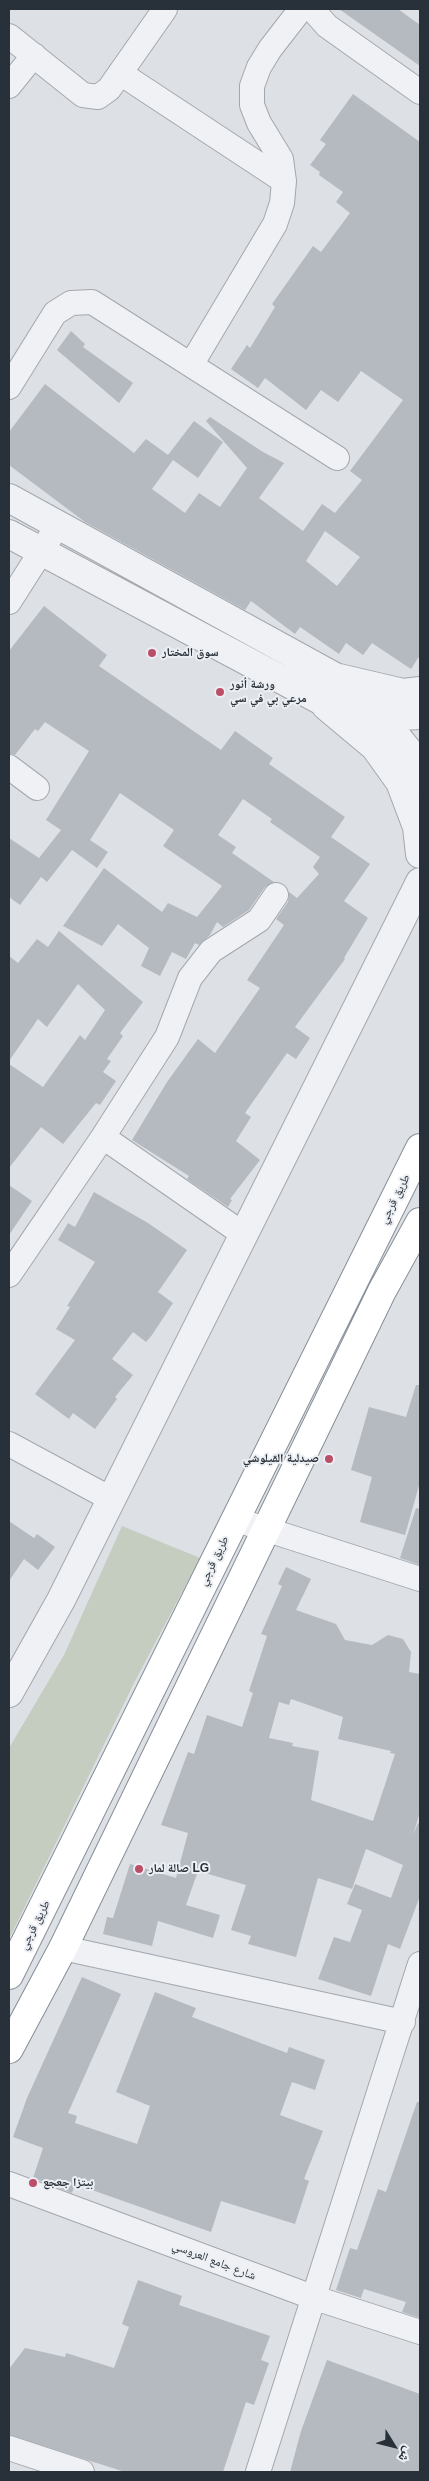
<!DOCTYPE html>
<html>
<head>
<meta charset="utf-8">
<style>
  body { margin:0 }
  #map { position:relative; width:429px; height:2481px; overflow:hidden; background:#dde0e5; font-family:Helvetica,"Noto Naskh Arabic",sans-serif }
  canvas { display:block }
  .frame { position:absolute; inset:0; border:10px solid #283039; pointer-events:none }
  .north { position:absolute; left:369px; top:2421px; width:50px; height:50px; -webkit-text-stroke:4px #eceff3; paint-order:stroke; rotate:126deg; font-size:14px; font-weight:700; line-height:20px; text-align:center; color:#283039 }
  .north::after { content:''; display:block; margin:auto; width:18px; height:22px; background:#283039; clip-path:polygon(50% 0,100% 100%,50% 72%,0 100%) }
</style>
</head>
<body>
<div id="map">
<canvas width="429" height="2481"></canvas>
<div class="frame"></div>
<div class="north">ش</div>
</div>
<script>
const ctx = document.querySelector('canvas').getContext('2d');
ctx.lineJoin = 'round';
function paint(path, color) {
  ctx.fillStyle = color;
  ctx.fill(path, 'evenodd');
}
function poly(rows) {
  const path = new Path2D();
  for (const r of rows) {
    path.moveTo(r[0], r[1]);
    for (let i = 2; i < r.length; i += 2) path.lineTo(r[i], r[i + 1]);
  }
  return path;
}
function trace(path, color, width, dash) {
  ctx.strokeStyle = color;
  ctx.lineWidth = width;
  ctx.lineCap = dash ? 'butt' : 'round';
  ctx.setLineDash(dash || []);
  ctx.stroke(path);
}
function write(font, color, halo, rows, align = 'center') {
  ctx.font = font + ' Helvetica,"Noto Naskh Arabic",sans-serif';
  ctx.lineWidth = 4;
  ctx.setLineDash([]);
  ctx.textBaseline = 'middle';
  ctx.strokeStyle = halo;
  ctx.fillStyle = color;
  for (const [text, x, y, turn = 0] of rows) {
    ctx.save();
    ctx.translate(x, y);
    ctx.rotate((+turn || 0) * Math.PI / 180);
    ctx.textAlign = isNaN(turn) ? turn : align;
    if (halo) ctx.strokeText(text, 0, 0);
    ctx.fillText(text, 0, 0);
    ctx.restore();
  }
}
paint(poly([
  [122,1526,200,1558,134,1683,9,1939,9,1748,64,1655]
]), '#c4cdbf');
paint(poly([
  [339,9,398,9,420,25,420,66],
  [353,94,420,142,420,655,411,669,372,643,363,655,346,643,339,654,300,627,295,634,251,601,245,610,85,522,9,465,9,432,45,384,134,453,146,439,168,455,194,421,223,442,198,478,173,460,152,489,185,513,199,493,220,507,247,468,206,421,210,417,263,452,284,463,259,498,303,531,322,504,335,513,362,480,350,471,403,400,361,371,338,402,321,390,306,410,265,378,258,388,231,369,247,345,250,348,275,307,272,304,313,246,321,252,350,213,336,202,343,192,319,175,320,172,310,165,326,144,320,140],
  [325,531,360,557,337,586,306,561],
  [71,331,85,344,83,347,133,383,119,403,57,350],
  [44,606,107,655,99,666,221,750,235,731,273,758,269,764,345,817,331,837,370,864,344,901,368,918,344,958,345,959,295,1027,310,1038,296,1059,287,1053,245,1113,251,1117,236,1141,260,1160,230,1199,232,1200,228,1207,187,1179,189,1176,132,1140,167,1082,198,1039,215,1053,260,988,247,980,284,925,276,919,288,902,289,892,297,898,319,874,313,867,320,857,270,822,272,819,243,799,218,835,236,847,232,853,274,882,265,887,249,910,223,927,217,922,210,935,199,945,195,943,186,959,172,952,160,976,141,966,149,948,118,924,102,946,63,926,104,868,162,912,168,903,197,917,222,886,163,846,174,830,120,793,90,840,108,852,97,868,72,850,47,882,41,877,20,905,9,897,9,838,39,858,61,830,46,820,89,751,45,722,38,731,35,729,15,755,9,754,9,651],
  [59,931,143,1002,120,1033,123,1036,107,1059,111,1061,103,1072,116,1081,100,1105,96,1103,63,1144,41,1127,9,1168,9,1064,43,1087,80,1035,85,1040,105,1010,78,984,47,1027,38,1019,9,1061,9,956,18,963,37,939,48,947],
  [9,1185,32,1201,9,1235],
  [94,1192,148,1223,187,1250,158,1292,173,1303,152,1335,146,1342,133,1332,112,1359,133,1375,115,1397,117,1399,95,1429,73,1413,69,1419,35,1394,75,1340,56,1329,70,1307,67,1306,95,1262,58,1240,68,1223,75,1227],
  [416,1385,420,1385,420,1482,405,1535,360,1522,372,1477,351,1470,369,1407,406,1417],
  [416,1508,420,1509,420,1565,400,1558],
  [9,1521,34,1538,37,1534,55,1547,38,1570,24,1559,9,1581],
  [286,1567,311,1579,296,1610,336,1624,345,1640,372,1645,388,1635,403,1639,411,1652,409,1672,420,1674,420,1812,413,1835,418,1823,420,1824,420,1896,400,1949,388,1944,371,1996,318,1979,334,1937,350,1942,362,1910,347,1904,355,1884,391,1898,403,1865,366,1849,352,1889,318,1878,296,1957,248,1944,251,1936,231,1930,246,1885,198,1871,186,1905,220,1915,213,1938,158,1921,152,1946,103,1934,107,1917,113,1918,130,1864,176,1878,188,1833,161,1825,188,1752,194,1754,207,1715,242,1727,253,1693,249,1691,267,1636,261,1634,282,1586,278,1584],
  [291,1699,343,1717,338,1739,391,1751,390,1753,395,1754,373,1821,311,1800,319,1751,292,1746,293,1743,269,1738,279,1702,289,1705],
  [82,1977,121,1994,68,2113,77,2116,75,2123,137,2144,150,2106,116,2092,155,1992,196,2008,192,2017,287,2053,289,2047,325,2060,315,2090,292,2082,280,2115,323,2131,304,2179,309,2181,295,2224,221,2201,211,2232,75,2184,72,2193,33,2178,43,2148,13,2137,27,2098],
  [417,2102,420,2102,420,2318,402,2312,406,2302,364,2289,361,2298,336,2290,350,2248,357,2250,378,2189,386,2192],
  [138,2280,182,2296,179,2305,270,2336,261,2360,269,2363,254,2405,246,2402,223,2472,125,2472,9,2435,9,2369,25,2348,65,2357,66,2353,114,2368,129,2327,122,2324],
  [327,2360,420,2394,420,2472,290,2472,301,2431]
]), '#b5bac1');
const minor = poly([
  [312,9,327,26,420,92],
  [9,36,83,95,98,97,109,89,165,9],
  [120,73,284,181],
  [9,86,34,55],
  [191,365,275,224,282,203,284,181,281,159,259,123,252,105,252,86,259,67,270,49,301,9],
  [9,387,55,313,71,303,92,302,337,458],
  [9,602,58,525],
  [9,767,37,788],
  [103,1137,243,1234],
  [9,1275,103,1137,167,1037,190,978,211,951,259,920,276,895],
  [9,1444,111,1499],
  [234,1519,420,1579],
  [63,1948,403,2022],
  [9,2184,315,2298,420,2332],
  [9,2448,82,2472],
  [258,2472,420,1964]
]);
const tertiary = poly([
  [9,498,335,677,381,717,410,753,420,778],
  [9,534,320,700,381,717,420,715],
  [339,678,403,693,420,691],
  [326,706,375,747,400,782,417,827,420,854],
  [9,1693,61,1600,420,882]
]);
const trunk = poly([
  [9,1975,420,1148],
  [9,2049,63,1948,382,1291,420,1222]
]);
trace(minor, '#a3a8ae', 26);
trace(tertiary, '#a3a8ae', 30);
trace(trunk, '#868f99', 30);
trace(minor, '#eff1f4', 24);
trace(tertiary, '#eff1f4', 28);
trace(trunk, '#fff', 28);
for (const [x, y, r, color] of [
  [152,653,5,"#bc4f68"],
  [220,692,5,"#bc4f68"],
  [329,1459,5,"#bc4f68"],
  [139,1869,5,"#bc4f68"],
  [33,2183,5,"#bc4f68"]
]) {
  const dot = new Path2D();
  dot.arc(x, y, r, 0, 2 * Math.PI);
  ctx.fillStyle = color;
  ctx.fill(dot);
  trace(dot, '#eceff3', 2);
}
write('bold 12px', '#283039', '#eceff3', [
  ["سوق المختار",162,653],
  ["ورشة أنور",230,685],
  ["مرعي بي في سي",230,699],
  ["صيدلية القيلوشي",319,1459,"right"],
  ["صالة لمار LG",149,1869],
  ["بيتزا جعجع",43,2183]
], 'left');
write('12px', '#283039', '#eceff3', [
  ["طريق قرجي",395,1199,-63],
  ["طريق قرجي",214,1561,-64],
  ["طريق قرجي",35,1925,-63],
  ["شارع جامع العروسي",214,2261,21]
]);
</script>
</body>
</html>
